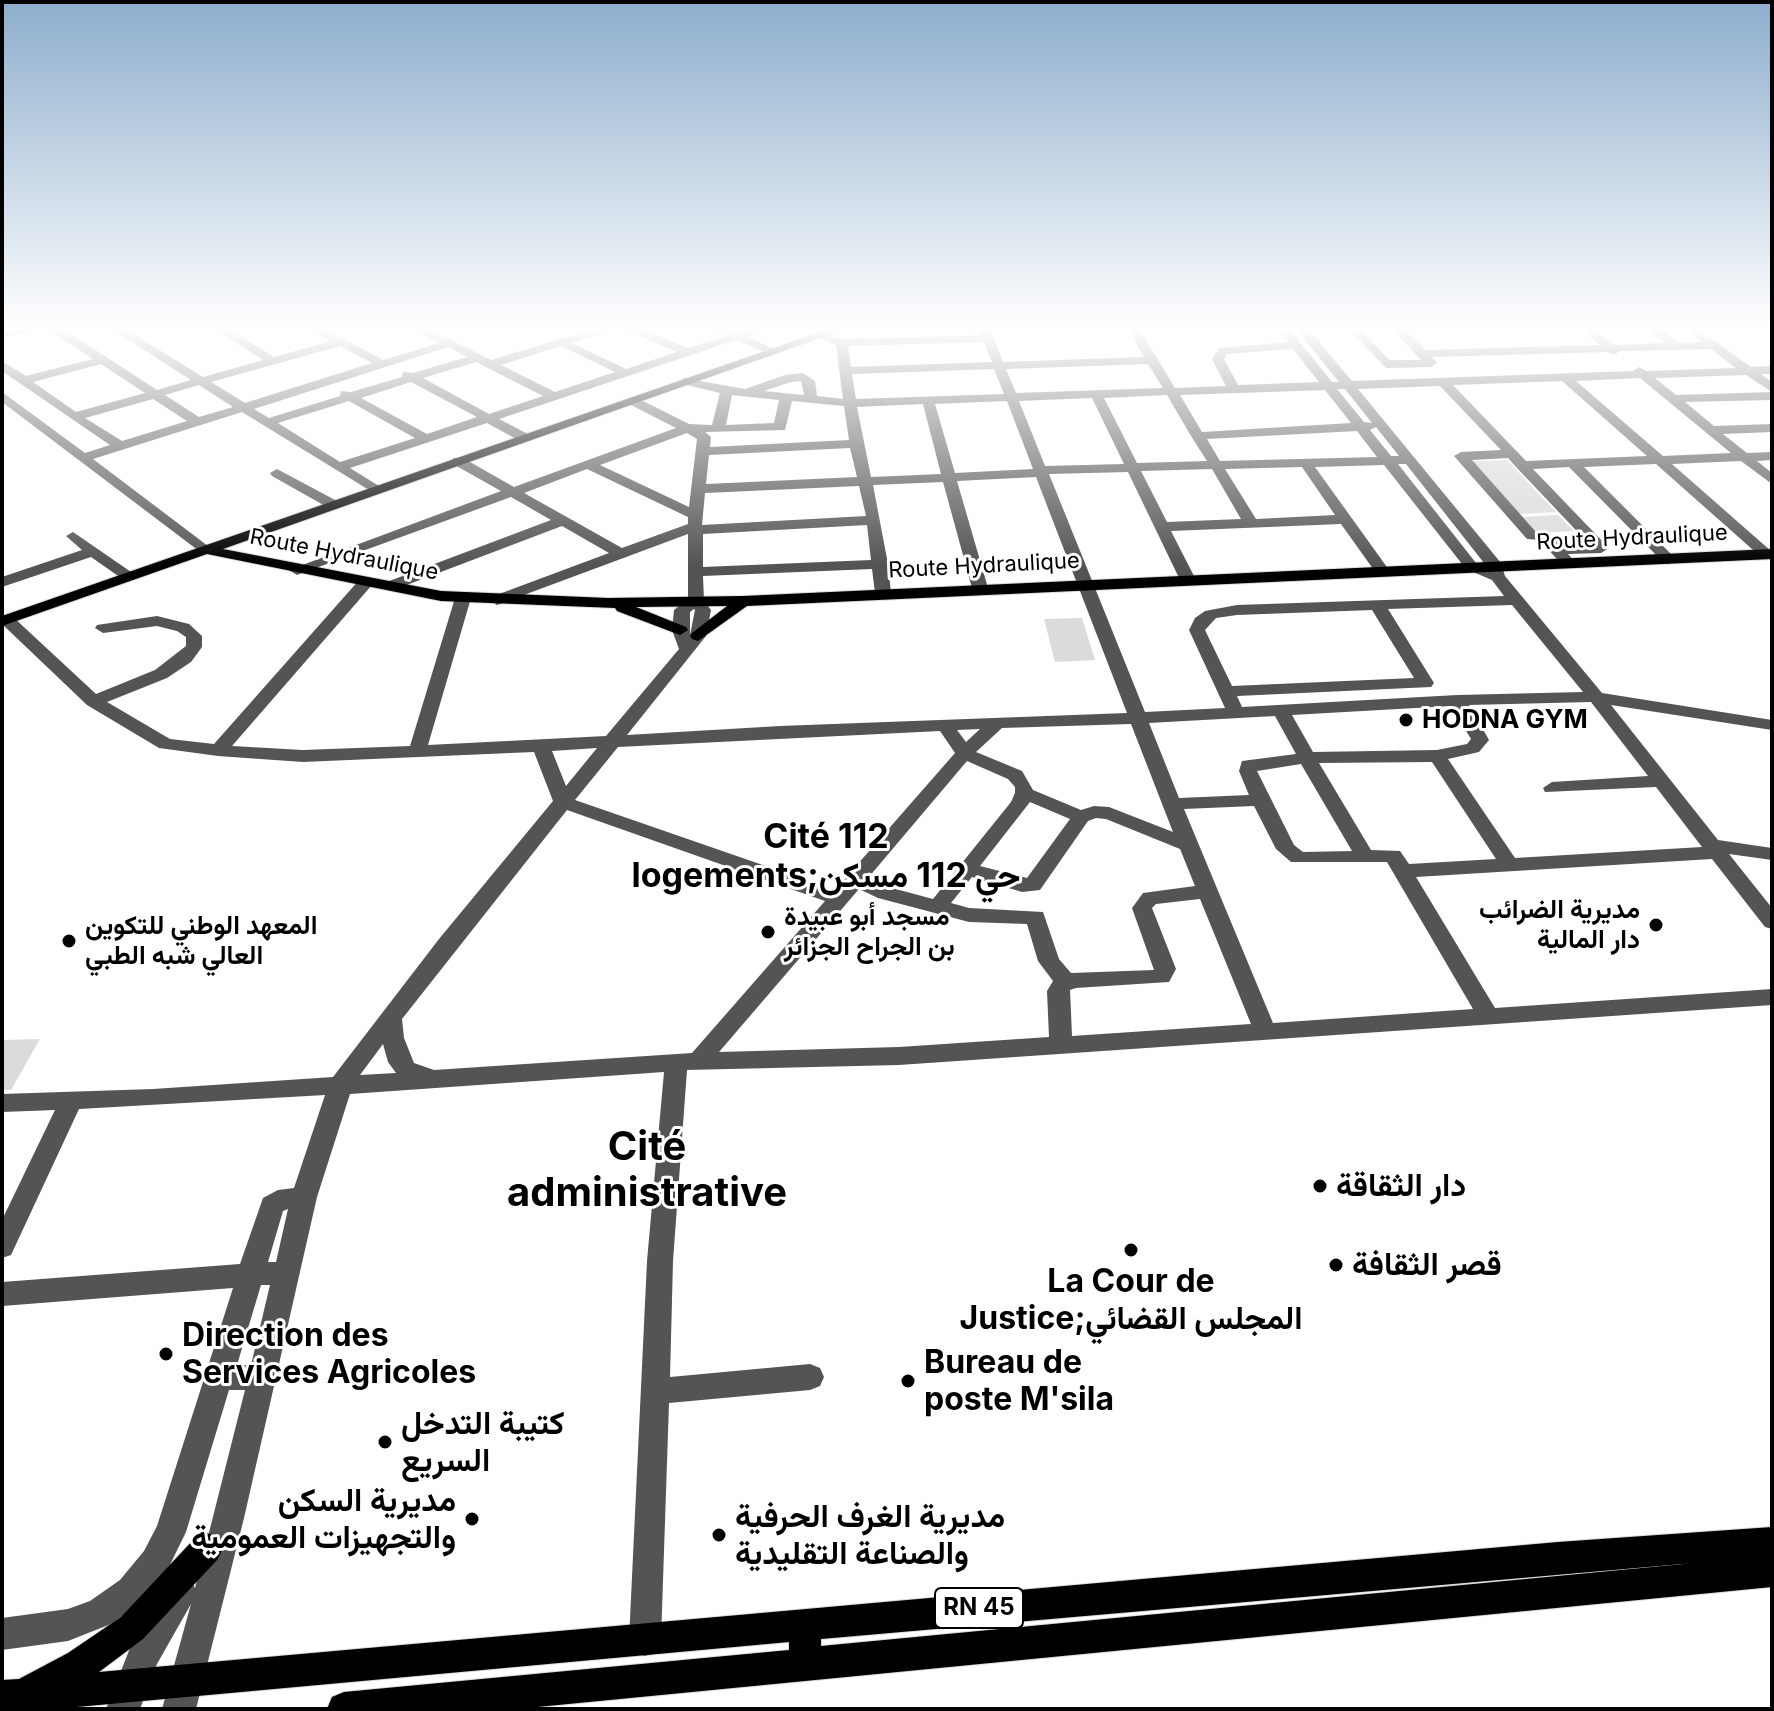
<!DOCTYPE html>
<html>
<head>
<meta charset="utf-8">
<style>
  body { margin:0 }
  #map { position:relative; width:1774px; height:1711px; overflow:hidden; background:#fff; font-family:Inter,sans-serif }
  canvas { display:block }
  .frame { position:absolute; inset:0; border:4px solid #000; pointer-events:none }
</style>
</head>
<body>
<div id="map">
<canvas width="1774" height="1711"></canvas>
<div class="frame"></div>
</div>
<script>
const ctx = document.querySelector('canvas').getContext('2d');
ctx.lineJoin = 'round';
function paint(path, color) {
  ctx.fillStyle = color;
  ctx.fill(path, 'evenodd');
}
function poly(rows) {
  const path = new Path2D();
  for (const r of rows) {
    path.moveTo(r[0], r[1]);
    for (let i = 2; i < r.length; i += 2) path.lineTo(r[i], r[i + 1]);
  }
  return path;
}
function trace(path, color, width, dash) {
  ctx.strokeStyle = color;
  ctx.lineWidth = width;
  ctx.lineCap = dash ? 'butt' : 'round';
  ctx.setLineDash(dash || []);
  ctx.stroke(path);
}
function write(font, color, halo, rows, align = 'center') {
  ctx.font = font + ' Inter,Vazirmatn,sans-serif';
  ctx.lineWidth = 6;
  ctx.setLineDash([]);
  ctx.textBaseline = 'middle';
  ctx.strokeStyle = halo;
  ctx.fillStyle = color;
  for (const [text, x, y, turn = 0] of rows) {
    ctx.save();
    ctx.translate(x, y);
    ctx.rotate((+turn || 0) * Math.PI / 180);
    ctx.textAlign = isNaN(turn) ? turn : align;
    if (halo) ctx.strokeText(text, 0, 0);
    ctx.fillText(text, 0, 0);
    ctx.restore();
  }
}
paint(poly([
  [1507,460,1556,512,1519,514,1472,461],
  [1558,515,1574,531,1537,533,1523,517],
  [1082,618,1095,660,1055,662,1044,619],
  [40,1039,11,1090,2,1090,2,1040]
]), '#dbdbdb');
const major = poly([
  [840,325,857,325,223,549,441,591,608,598,743,596,1772,549,1772,559,747,606,698,641,692,639,690,636,692,633,727,606,636,607,686,627,688,630,680,635,617,611,615,608,441,601,207,554,2,626,2,616,840,325],
  [1772,1527,1772,1587,517,1709,327,1709,332,1697,344,1692,789,1650,789,1642,55,1709,2,1709,2,1680,19,1679,68,1653,121,1617,196,1537,207,1533,218,1537,223,1548,218,1559,143,1639,99,1672,1558,1542,1772,1527],
  [1694,1563,821,1646,821,1639,1694,1563]
]);
trace(major, '#dbdbdb', 2);
paint(poly([
  [29,325,57,325,157,390,191,380,105,325,119,325,203,377,263,360,208,325,222,325,274,357,331,341,304,325,319,325,383,360,439,343,407,325,422,325,491,360,606,325,632,325,688,348,726,336,703,325,719,325,737,332,759,325,777,325,748,337,779,351,769,354,736,340,499,419,530,435,530,441,520,441,487,423,350,468,379,486,381,489,374,493,242,412,93,459,208,546,211,549,203,554,2,402,2,392,85,453,110,445,2,371,2,361,26,376,93,359,46,328,2,338,2,332,29,325],
  [620,328,677,352,626,369,572,343,620,328],
  [340,346,372,363,245,403,211,382,340,346],
  [561,346,615,372,555,392,501,365,561,346],
  [448,347,467,357,413,373,403,372,402,377,351,392,341,391,340,396,269,418,254,409,448,347],
  [476,362,543,396,489,414,423,378,476,362],
  [101,364,145,393,76,412,33,382,101,364],
  [411,382,477,417,427,434,361,398,411,382],
  [199,385,233,407,199,417,165,395,199,385],
  [153,399,187,421,122,441,85,418,153,399],
  [349,401,415,438,340,462,278,423,349,401],
  [977,325,989,325,1003,362,1144,357,1125,325,1137,325,1175,388,1226,386,1212,359,1219,348,1288,342,1274,325,1286,325,1332,382,1339,382,1293,325,1305,325,1352,381,1633,371,1639,367,1646,371,1736,368,1711,349,1620,351,1614,355,1608,352,1432,357,1437,363,1431,367,1386,368,1345,325,1357,325,1389,360,1421,360,1389,325,1401,325,1426,350,1600,345,1577,325,1590,325,1613,345,1665,343,1642,325,1655,325,1679,343,1701,342,1680,325,1693,325,1751,367,1772,366,1772,374,1761,374,1772,382,1772,392,1746,375,1655,378,1676,395,1772,392,1772,400,1685,402,1714,426,1772,424,1772,432,1723,434,1747,453,1772,452,1772,460,1757,461,1772,473,1772,484,1741,461,1672,464,1771,551,1771,557,1766,559,1761,557,1656,464,1584,467,1676,559,1668,564,1663,562,1569,467,1533,469,1609,548,1601,553,1568,554,1576,563,1573,566,1563,566,1540,540,1527,539,1454,456,1461,452,1501,450,1440,386,1358,389,1501,563,1505,576,1602,693,1772,720,1772,730,1611,705,1718,840,1772,848,1772,860,1729,854,1772,908,1772,929,1765,927,1712,859,1416,877,1495,1008,1772,989,1772,1005,899,1065,687,1070,673,1261,670,1377,810,1364,820,1368,824,1377,820,1386,810,1390,669,1403,661,1640,657,1652,645,1656,633,1652,629,1640,647,1261,664,1072,350,1094,317,1197,244,1518,196,1709,162,1709,191,1604,157,1664,140,1709,106,1709,132,1643,169,1580,180,1575,191,1580,195,1588,245,1390,229,1390,186,1532,166,1573,142,1602,111,1624,68,1641,2,1650,2,1618,68,1609,90,1601,120,1580,144,1551,157,1526,233,1288,2,1306,2,1282,240,1264,263,1198,278,1190,294,1188,325,1095,79,1109,11,1255,2,1258,2,1220,55,1110,2,1112,2,1094,153,1089,333,1077,439,939,553,801,534,752,303,762,218,756,159,748,87,705,2,624,2,615,12,616,96,694,155,670,186,646,186,637,177,631,157,626,103,633,95,628,97,625,157,616,189,624,202,636,202,647,191,662,167,678,107,702,170,739,214,744,360,579,372,579,372,585,232,746,303,750,410,746,455,598,463,593,471,598,428,745,606,736,679,649,672,630,674,610,688,599,688,534,497,605,489,600,491,597,609,553,562,526,396,589,384,589,384,583,551,520,511,497,302,573,297,575,289,570,501,491,453,464,453,458,463,458,514,487,676,428,629,404,629,398,637,398,689,424,712,425,720,393,683,384,683,378,745,389,785,375,803,373,815,381,817,396,843,399,836,345,818,337,818,333,843,339,981,335,977,325],
  [984,342,992,362,851,367,848,346,984,342],
  [1293,349,1319,382,1238,385,1224,359,1227,354,1293,349],
  [1148,364,1163,388,1016,393,1006,369,1148,364],
  [994,369,1004,394,856,399,852,374,994,369],
  [1640,378,1669,402,1731,453,1663,456,1576,381,1640,378],
  [801,381,804,395,764,391,791,382,801,381],
  [1562,381,1647,456,1526,461,1453,385,1562,381],
  [1337,389,1345,389,1372,423,1364,422,1337,389],
  [1325,390,1351,423,1202,432,1180,395,1325,390],
  [732,395,779,400,774,423,726,425,732,395],
  [1167,395,1191,436,1207,461,1137,463,1104,398,1167,395],
  [1092,398,1124,464,1045,466,1019,401,1092,398],
  [792,401,844,406,849,440,710,447,711,437,705,432,785,430,792,401],
  [1007,401,1033,469,955,473,935,404,1007,401],
  [923,404,941,474,871,477,857,407,923,404],
  [1376,427,1399,456,1391,456,1370,430,1376,427],
  [1357,431,1377,457,1220,461,1207,439,1357,431],
  [687,433,697,439,689,507,600,465,687,433],
  [850,448,857,477,706,484,709,455,850,448],
  [1508,458,1517,468,1589,544,1560,545,1549,533,1536,532,1472,460,1508,458],
  [1398,464,1406,464,1488,568,1476,563,1398,464],
  [1384,465,1466,569,1492,580,1504,596,1237,605,1205,611,1195,618,1189,630,1225,708,1145,712,1049,474,1128,472,1180,580,1188,585,1196,580,1171,531,1341,524,1376,573,1386,573,1389,570,1315,467,1384,465],
  [1302,467,1335,515,1256,519,1225,469,1302,467],
  [587,469,688,517,688,524,622,548,524,493,587,469],
  [1212,469,1241,519,1167,522,1141,471,1212,469],
  [1036,477,1127,713,780,726,627,735,706,636,711,610,704,601,703,576,872,569,875,593,877,596,889,596,891,593,888,564,873,485,943,482,972,588,974,591,986,591,988,588,957,481,1036,477],
  [859,486,866,516,702,525,705,493,859,486],
  [867,525,871,560,703,567,703,534,867,525],
  [1512,605,1583,692,1457,695,1242,707,1237,696,1431,687,1434,683,1388,609,1512,605],
  [694,609,695,610,690,635,690,612,694,609],
  [1372,610,1414,678,1232,686,1205,630,1216,618,1237,615,1372,610],
  [1591,702,1648,776,1552,782,1543,788,1545,792,1656,787,1702,847,1515,858,1448,759,1479,752,1489,740,1469,705,1591,702],
  [1451,706,1471,739,1467,744,1437,750,1313,752,1292,715,1451,706],
  [1275,716,1296,754,1242,761,1239,771,1249,795,1179,798,1149,723,1275,716],
  [1131,724,1173,832,1109,807,1094,806,1081,810,1033,790,1022,771,976,752,1002,728,1131,724],
  [980,729,966,742,957,730,980,729],
  [940,731,955,753,835,890,575,800,618,747,940,731],
  [597,748,566,786,552,751,597,748],
  [967,761,1008,779,1015,787,1015,793,1011,802,933,899,892,888,868,878,967,761],
  [1432,762,1496,859,1409,864,1400,851,1371,850,1319,763,1432,762],
  [1301,764,1352,851,1303,852,1294,845,1257,771,1301,764],
  [1030,802,1070,819,1027,878,980,866,1030,802],
  [1254,806,1276,849,1291,862,1387,862,1473,1009,1273,1023,1184,809,1254,806],
  [567,810,825,901,692,1053,434,1070,414,1063,404,1038,402,1019,567,810],
  [1096,818,1106,819,1180,849,1195,886,1143,893,1132,908,1154,970,1071,973,1059,959,1043,912,969,908,951,903,972,877,1022,892,1040,890,1088,821,1096,818],
  [859,889,878,898,969,922,1027,924,1038,961,1053,981,1047,991,1049,1037,899,1047,719,1052,859,889],
  [1200,899,1251,1024,1072,1036,1070,990,1076,988,1169,982,1176,969,1152,908,1156,904,1200,899],
  [383,1044,388,1062,396,1073,360,1075,383,1044],
  [288,1209,276,1262,268,1262,283,1211,288,1209],
  [261,1285,270,1285,251,1365,237,1365,261,1285],
  [277,469,337,501,339,504,337,507,327,507,272,476,270,473,277,469],
  [73,532,134,574,134,580,124,580,91,557,2,587,2,577,82,550,66,536,73,532]
]), '#545454');
paint(major, '#000');
const sky = ctx.createLinearGradient(0, 0, 0, 565);
sky.addColorStop(0, '#8cadcc');
sky.addColorStop(0.58, '#fff');
sky.addColorStop(1, '#ffffff00');
ctx.fillStyle = sky;
ctx.fillRect(0, 0, 1774, 565);
for (const [x, y, r, color] of [
  [1406,720,8,"#000"],
  [1656,925,8,"#000"],
  [768,932,8,"#000"],
  [69,941,8,"#000"],
  [1320,1186,8,"#000"],
  [1131,1250,8,"#000"],
  [1336,1265,8,"#000"],
  [166,1354,8,"#000"],
  [908,1381,8,"#000"],
  [385,1442,8,"#000"],
  [472,1519,8,"#000"],
  [719,1535,8,"#000"]
]) {
  const dot = new Path2D();
  dot.arc(x, y, r, 0, 2 * Math.PI);
  ctx.fillStyle = color;
  ctx.fill(dot);
  trace(dot, '#fff', 3);
}
write('22px', '#000', '#fff', [
  ["Route Hydraulique",1632,538,-3],
  ["Route Hydraulique",344,555,11],
  ["Route Hydraulique",984,566,-3]
]);
for (const [x, y, w] of [
  [979,1608,88]
]) {
  const box = new Path2D();
  box.roundRect(x - w / 2, y - 20, w, 40, 6);
  ctx.fillStyle = '#fff';
  ctx.fill(box);
  trace(box, '#000', 2);
}
write('bold 24px', '#000', null, [
  ["RN 45",979,1608]
]);
write('bold 26px', '#000', '#fff', [
  ["HODNA GYM",1422,720],
  ["مديرية الضرائب",1640,910,"right"],
  ["دار المالية",1640,940,"right"],
  ["مسجد أبو عبيدة",784,917],
  ["بن الجراح الجزائر",784,947],
  ["المعهد الوطني للتكوين",85,926],
  ["العالي شبه الطبي",85,956]
], 'left');
write('bold 32px', '#000', '#fff', [
  ["دار الثقاقة",1336,1186],
  ["قصر الثقافة",1352,1265],
  ["La Cour de",1131,1282,"center"],
  ["Justice;المجلس القضائي",1131,1319,"center"],
  ["Direction des",182,1336],
  ["Services Agricoles",182,1373],
  ["Bureau de",924,1363],
  ["poste M'sila",924,1400],
  ["كتيبة التدخل",401,1424],
  ["السريع",401,1461],
  ["مديرية السكن",456,1501,"right"],
  ["والتجهيزات العمومية",456,1538,"right"],
  ["مديرية الغرف الحرفية",735,1517],
  ["والصناعة التقليدية",735,1554]
], 'left');
write('bold 34px', '#000', '#fff', [
  ["Cité 112",826,838],
  ["logements;حي 112 مسكن",826,877]
]);
write('bold 40px', '#000', '#fff', [
  ["Cité",647,1148],
  ["administrative",647,1194]
]);
</script>
</body>
</html>
